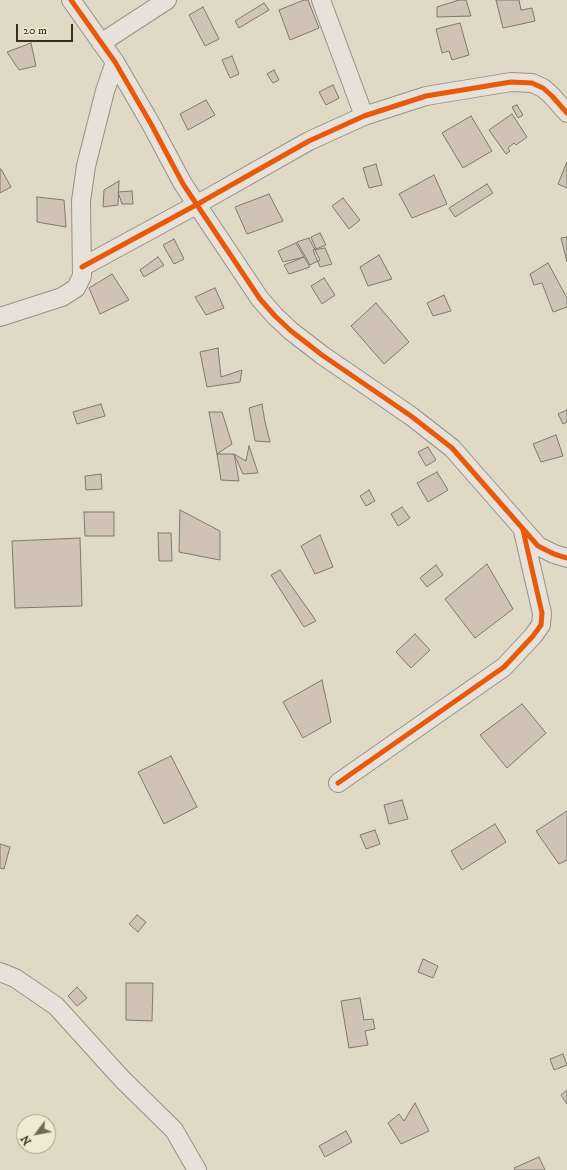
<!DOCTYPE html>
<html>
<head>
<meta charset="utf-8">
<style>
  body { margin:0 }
  #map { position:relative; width:567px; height:1170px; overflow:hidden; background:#dfd9c5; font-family:"IM FELL DW Pica",serif }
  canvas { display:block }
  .north { position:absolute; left:16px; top:1114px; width:40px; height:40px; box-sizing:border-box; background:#f1ead2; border:1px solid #a99e88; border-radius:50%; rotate:238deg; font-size:11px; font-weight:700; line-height:16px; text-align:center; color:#3c2b1a }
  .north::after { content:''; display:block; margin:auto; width:14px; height:18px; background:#756856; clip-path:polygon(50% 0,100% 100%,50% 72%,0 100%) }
  .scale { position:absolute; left:16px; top:24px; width:57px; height:18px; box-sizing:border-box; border:2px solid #3c2b1a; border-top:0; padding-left:5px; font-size:12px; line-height:14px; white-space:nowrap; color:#3c2b1a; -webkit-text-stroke:3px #f1ead2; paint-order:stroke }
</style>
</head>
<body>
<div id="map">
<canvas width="567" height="1170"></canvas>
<div class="north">N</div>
<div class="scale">20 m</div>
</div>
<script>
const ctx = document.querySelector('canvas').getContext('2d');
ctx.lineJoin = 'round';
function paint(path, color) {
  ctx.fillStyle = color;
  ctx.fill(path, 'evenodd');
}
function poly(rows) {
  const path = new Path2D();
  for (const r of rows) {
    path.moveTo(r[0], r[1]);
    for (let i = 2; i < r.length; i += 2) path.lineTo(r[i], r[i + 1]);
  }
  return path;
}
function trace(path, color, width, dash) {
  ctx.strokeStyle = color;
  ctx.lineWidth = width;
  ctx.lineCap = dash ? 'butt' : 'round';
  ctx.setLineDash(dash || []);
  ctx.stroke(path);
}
const building = poly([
  [304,0,308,0,319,28,290,40,279,10,304,0],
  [459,0,466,0,471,16,437,17,437,7,459,0],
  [496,0,519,0,521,10,532,8,535,21,503,28,496,0],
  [264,3,269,10,239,28,235,21,264,3],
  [203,7,219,39,205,46,189,15,203,7],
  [460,23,469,55,452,60,449,51,442,53,436,29,460,23],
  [31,43,36,66,19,70,7,52,31,43],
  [232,56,239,74,230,78,222,60,232,56],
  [274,70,279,80,273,83,267,74,274,70],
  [333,85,339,98,326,105,319,92,333,85],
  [206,100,215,115,188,130,180,114,206,100],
  [517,105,523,115,518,118,512,107,517,105],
  [512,114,527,137,516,145,514,143,508,148,510,151,506,154,489,130,512,114],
  [471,116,492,151,463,168,442,133,471,116],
  [567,162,567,188,558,184,567,162],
  [376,164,382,185,369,188,363,168,376,164],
  [0,169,1,169,11,187,0,193,0,169],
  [434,175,447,204,412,218,399,194,434,175],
  [119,181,118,205,103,207,104,190,119,181],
  [487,184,493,193,455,217,449,208,487,184],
  [132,191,133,204,122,204,118,192,132,191],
  [269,194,283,221,247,234,235,207,269,194],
  [37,197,64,200,66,227,37,222,37,197],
  [343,198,360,220,349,229,332,206,343,198],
  [320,233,326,245,316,249,311,237,320,233],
  [567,237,567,262,561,238,567,237],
  [309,238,320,260,310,265,297,242,309,238],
  [174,239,184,259,174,264,163,245,174,239],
  [296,243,304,257,283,262,278,251,296,243],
  [325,248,332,264,320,267,313,250,325,248],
  [379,255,392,279,368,286,360,267,379,255],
  [158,257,164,265,144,277,140,270,158,257],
  [304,257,310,267,289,274,284,265,304,257],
  [548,263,567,298,567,307,553,312,542,283,534,285,530,274,548,263],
  [112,274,129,300,100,314,89,288,112,274],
  [324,278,335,295,322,304,311,286,324,278],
  [215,288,224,308,206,315,195,297,215,288],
  [444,295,451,311,433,316,427,303,444,295],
  [376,303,409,342,384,364,351,326,376,303],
  [218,348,221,377,242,370,240,382,207,387,200,352,218,348],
  [101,404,105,416,77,424,73,412,101,404],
  [262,404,265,422,270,442,255,441,249,408,262,404],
  [567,410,567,422,563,424,558,414,567,410],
  [209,412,222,412,232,444,217,454,209,412],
  [556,435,563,456,541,462,533,444,556,435],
  [249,446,258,473,243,474,234,454,246,461,249,446],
  [428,447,436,460,426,466,418,452,428,447],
  [217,454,234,454,239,481,221,480,217,454],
  [437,472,448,490,428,502,417,483,437,472],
  [101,474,102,489,86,490,85,476,101,474],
  [369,490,375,501,366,506,360,496,369,490],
  [402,507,410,518,398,526,391,514,402,507],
  [180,510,220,531,220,560,179,552,180,510],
  [84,512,114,512,114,536,85,536,84,512],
  [158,533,171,533,172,561,159,561,158,533],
  [320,535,333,567,315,574,301,546,320,535],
  [80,538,82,606,15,608,12,541,80,538],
  [487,564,513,609,475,638,445,599,487,564],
  [436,565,443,575,427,587,420,578,436,565],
  [280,570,310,612,316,621,304,627,271,575,280,570],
  [415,634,430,650,411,668,396,652,415,634],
  [322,680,331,722,303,738,283,702,322,680],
  [522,704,546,733,507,768,480,735,522,704],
  [171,756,197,807,164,824,138,772,171,756],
  [402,800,408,819,389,824,384,805,402,800],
  [567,811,567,860,559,864,536,831,567,811],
  [495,824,506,842,462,870,451,851,495,824],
  [375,830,380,844,366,849,360,835,375,830],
  [0,844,10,847,4,869,0,868,0,844],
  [137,915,146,922,138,932,129,924,137,915],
  [423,959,438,966,433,978,418,972,423,959],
  [126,983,153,983,152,1021,126,1020,126,983],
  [77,987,87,998,77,1006,68,996,77,987],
  [360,998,364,1020,373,1019,375,1029,365,1031,368,1045,349,1048,341,1001,360,998],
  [563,1054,567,1065,554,1070,550,1059,563,1054],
  [567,1090,567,1104,561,1095,567,1090],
  [415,1103,429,1131,401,1144,388,1123,399,1114,404,1121,415,1103],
  [346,1131,352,1142,325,1157,319,1146,346,1131],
  [539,1157,545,1170,515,1170,514,1168,539,1157]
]);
paint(building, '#d0c2b4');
trace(building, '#7f796d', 1);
const street = poly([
  [71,0,115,62,151,124,183,184,260,299,275,316,291,331,322,355,411,416,452,448,538,546,554,554,567,558],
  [321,0,364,116],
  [101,43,167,0],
  [82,267,196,205,309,141,364,116,426,96,511,82,532,83,543,88,552,96,567,113],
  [0,317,62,297,76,288,82,276,81,201,86,166,105,91,115,62],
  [338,783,504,667,533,636,541,625,542,613,523,531],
  [0,972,15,978,56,1006,122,1079,174,1130,197,1170]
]);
trace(street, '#979184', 20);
trace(street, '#e6e2d9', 18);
trace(poly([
  [71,0,115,62,151,124,183,184,260,299,275,316,291,331,322,355,411,416,452,448,538,546,554,554,567,558],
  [82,267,196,205,309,141,364,116,426,96,511,82,532,83,543,88,552,96,567,113],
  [338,783,504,667,533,636,541,625,542,613,523,530]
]), '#e8590c', 5);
</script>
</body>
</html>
